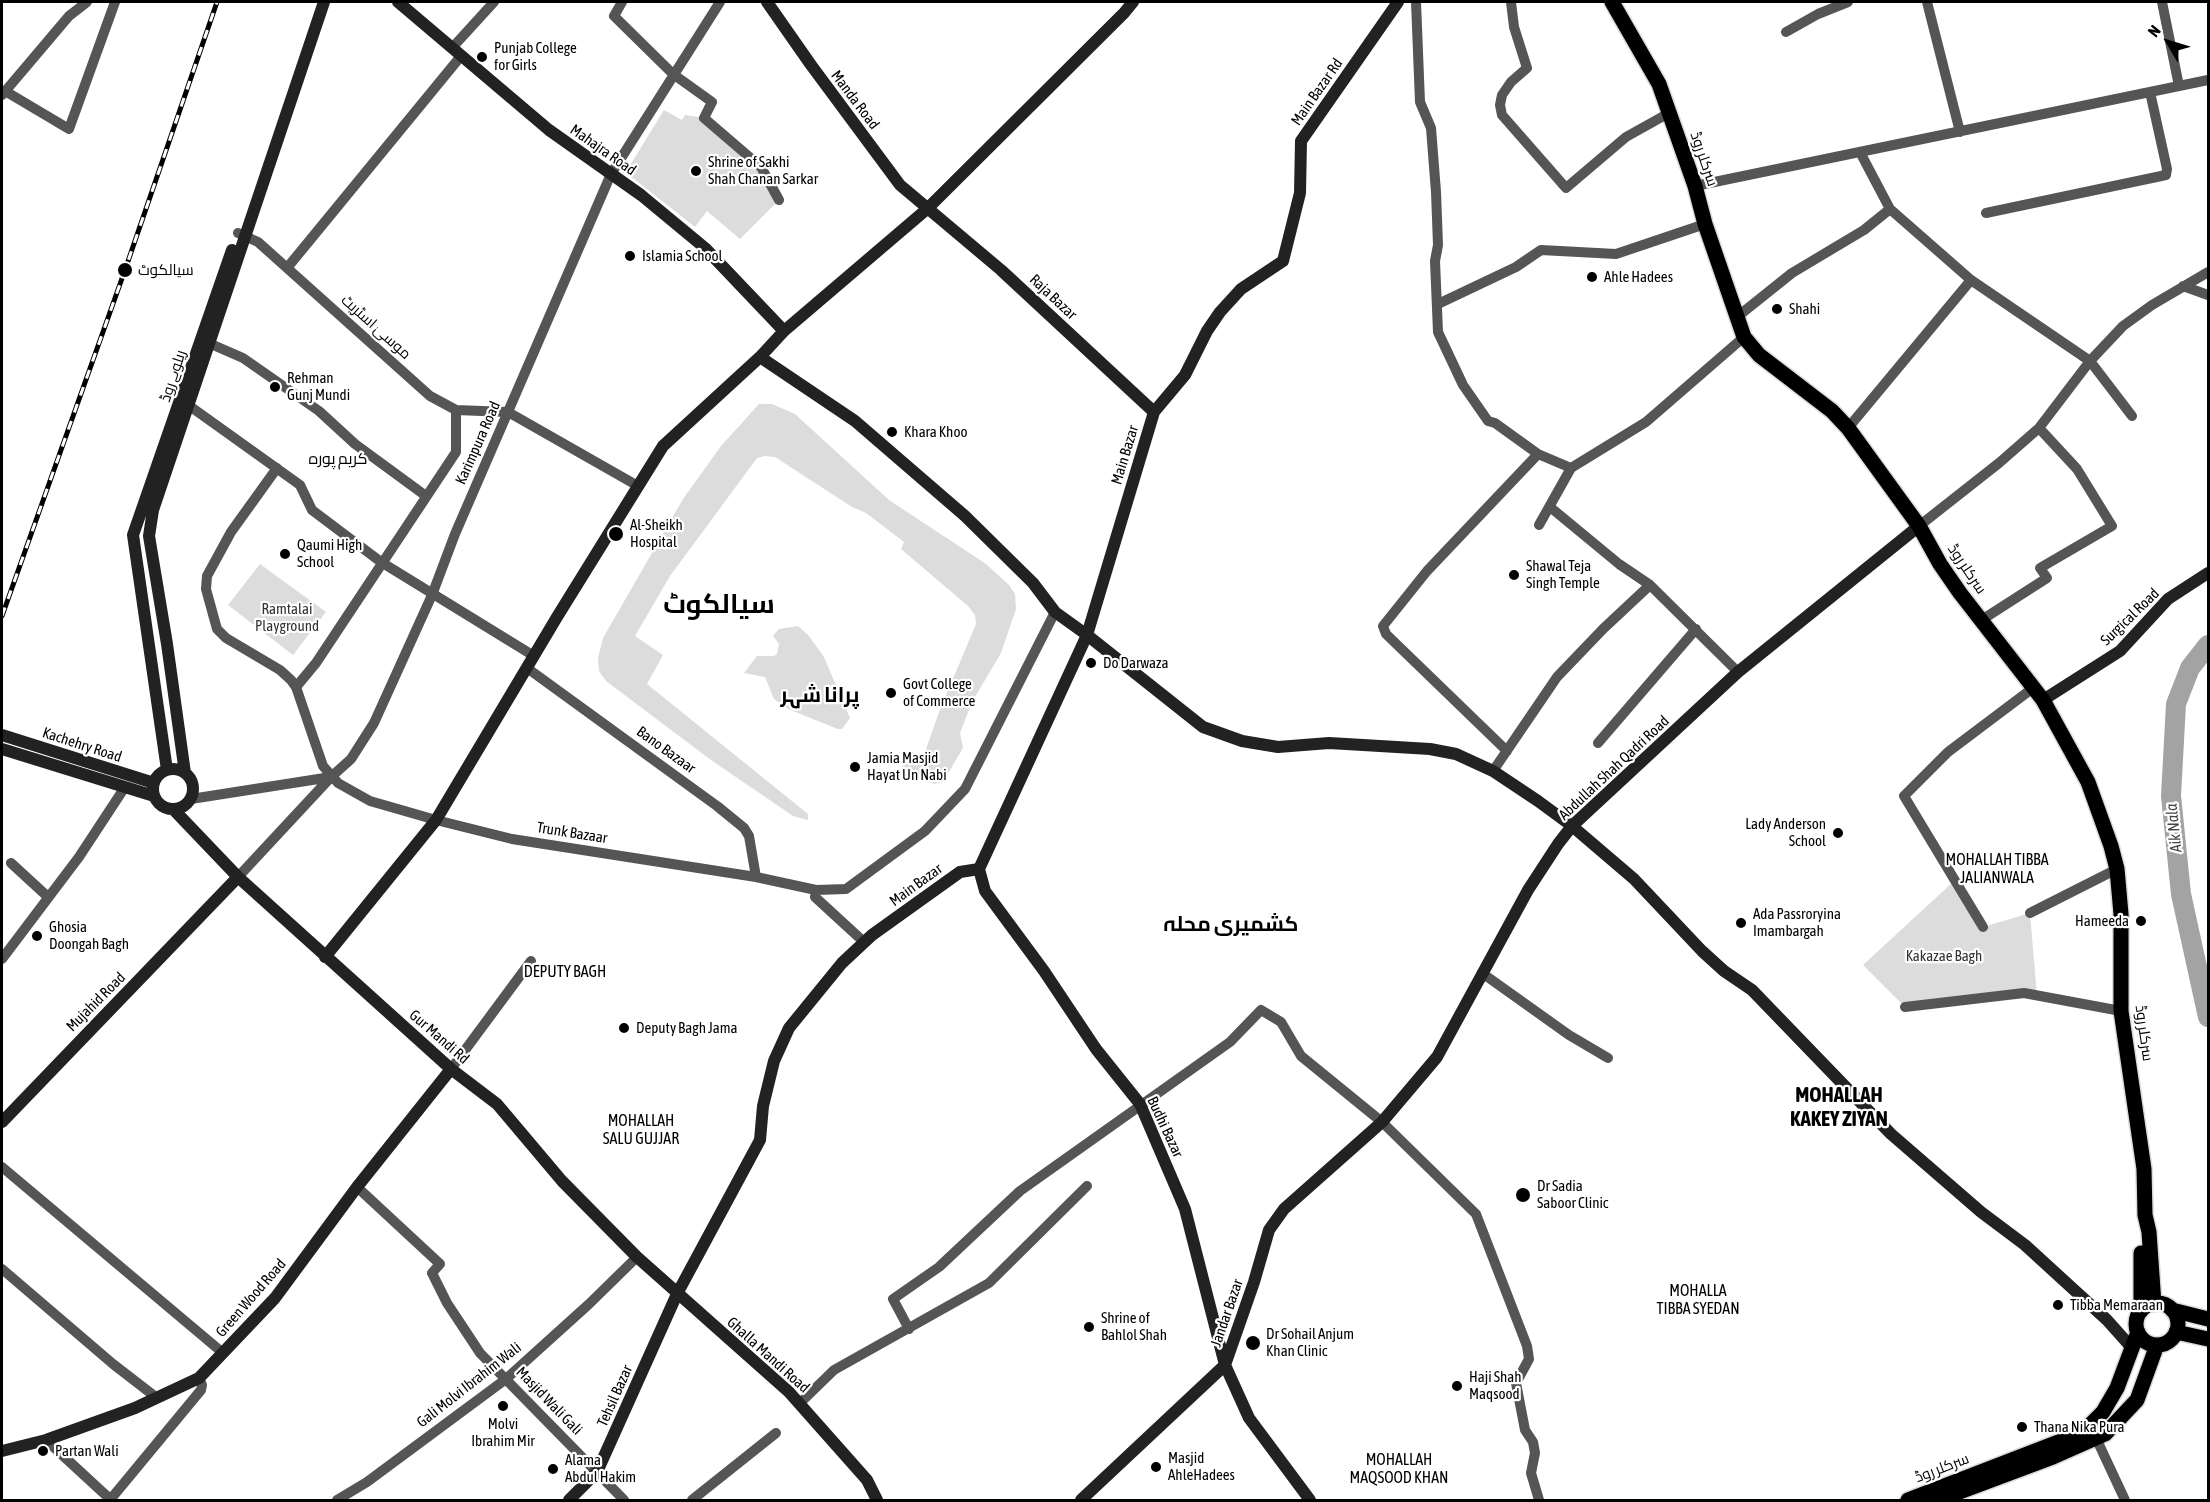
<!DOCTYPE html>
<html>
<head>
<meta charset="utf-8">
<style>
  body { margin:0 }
  #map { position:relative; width:2210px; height:1502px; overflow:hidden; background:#fff; font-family:"Asap Condensed",sans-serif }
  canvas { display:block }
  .frame { position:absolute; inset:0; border:3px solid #000; pointer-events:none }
  .north { position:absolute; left:2138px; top:12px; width:60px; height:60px; -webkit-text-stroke:4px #fff; paint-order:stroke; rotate:308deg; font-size:16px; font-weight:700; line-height:24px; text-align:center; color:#000 }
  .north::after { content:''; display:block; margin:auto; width:21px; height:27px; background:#000; clip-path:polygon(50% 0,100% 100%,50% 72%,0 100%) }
</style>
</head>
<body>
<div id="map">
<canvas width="2210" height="1502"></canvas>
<div class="frame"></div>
<div class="north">N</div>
</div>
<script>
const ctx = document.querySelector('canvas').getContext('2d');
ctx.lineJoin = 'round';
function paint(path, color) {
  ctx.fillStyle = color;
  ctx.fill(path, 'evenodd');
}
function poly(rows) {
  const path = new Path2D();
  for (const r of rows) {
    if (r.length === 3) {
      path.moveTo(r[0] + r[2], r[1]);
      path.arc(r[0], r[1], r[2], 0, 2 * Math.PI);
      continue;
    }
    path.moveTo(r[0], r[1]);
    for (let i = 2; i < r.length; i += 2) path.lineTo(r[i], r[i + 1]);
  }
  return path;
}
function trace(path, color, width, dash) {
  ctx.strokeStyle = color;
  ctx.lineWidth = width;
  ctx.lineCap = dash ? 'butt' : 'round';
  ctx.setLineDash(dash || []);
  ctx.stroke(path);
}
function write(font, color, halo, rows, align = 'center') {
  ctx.font = font + ' "Asap Condensed",Cairo,sans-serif';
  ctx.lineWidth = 4.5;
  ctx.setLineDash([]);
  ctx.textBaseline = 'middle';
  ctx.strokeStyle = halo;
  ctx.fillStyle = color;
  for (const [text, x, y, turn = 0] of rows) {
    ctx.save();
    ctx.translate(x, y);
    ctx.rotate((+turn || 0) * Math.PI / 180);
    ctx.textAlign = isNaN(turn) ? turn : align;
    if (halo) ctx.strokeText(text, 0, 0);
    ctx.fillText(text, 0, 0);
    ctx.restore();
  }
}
paint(poly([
  [664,110,682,120,685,115,704,118,761,167,779,200,740,239,707,211,695,227,629,175,629,167],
  [759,404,772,404,795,414,889,500,986,564,1009,585,1015,594,1016,609,1001,653,972,702,960,733,963,748,943,782,934,784,902,768,905,760,911,756,922,761,939,712,976,624,975,615,968,606,901,549,904,542,866,513,852,507,775,457,765,456,757,458,670,576,635,636,663,655,647,684,808,814,808,820,793,816,711,760,606,681,599,671,598,658,603,638,683,499,721,446],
  [260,564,326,612,293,655,228,605],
  [798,626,809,636,824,657,850,718,842,729,838,729,788,709,774,699,765,677,744,673,757,656,774,656,777,654,779,644,773,636,779,629],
  [1953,882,1983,927,2030,913,2037,996,1905,1007,1863,965]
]), '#dcdcdc');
trace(poly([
  [2208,645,2190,668,2176,704,2171,796,2181,894,2208,1017]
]), '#a3a3a3', 20);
const primary = poly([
  [1612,2,1659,84,1695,186,1705,224,1744,337,1759,355,1832,411,1848,428,1919,526,1940,564,1960,593,2043,700,2088,782,2111,846,2117,869,2121,914,2121,1011,2144,1169,2145,1215,2149,1232,2154,1304],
  [2157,1324,21],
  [2172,1310,2208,1319],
  [2141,1311,2141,1253],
  [2176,1332,2208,1339],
  [1908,1500,2074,1436,2090,1425,2103,1412,2117,1388,2138,1332],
  [1938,1500,2053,1457,2105,1434,2137,1400,2157,1345]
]);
trace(primary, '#dbdbdb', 18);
trace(poly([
  [622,2,614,16,673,74,712,102,704,118,761,167,779,200],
  [1416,2,1420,102,1431,128,1436,192,1438,245,1435,261,1438,332,1463,385,1488,421,1495,423,1538,454,1571,468],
  [1511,2,1514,27,1527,68,1511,82,1502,95,1500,105,1502,115,1566,188,1626,137,1669,113],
  [1927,2,1960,132],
  [2162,2,2179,86],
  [1786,32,1818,14,1848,2],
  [452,48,494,2],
  [5,91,69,129,115,2],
  [2,95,69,16,87,2],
  [1861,154,1890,209,1971,280,2090,361,2132,416],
  [1695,186,2208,80],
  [1986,213,2166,175,2167,169,2150,92],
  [238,233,258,242,430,396,456,410,508,412,638,486],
  [287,268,461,56],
  [2183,286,2208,295],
  [1438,304,1516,267,1541,250,1616,254,1705,224],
  [1737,317,1792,273,1864,230,1890,209],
  [204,341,243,358,319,411,355,444,426,496],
  [184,402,300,485,312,510,381,562,534,656],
  [1848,428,1971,280],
  [277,468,231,532,207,576,206,589,217,629,226,638,280,670,291,680,296,687,323,766,338,783,370,801,436,820,512,839,756,877,816,890,846,889,925,831,965,789,1055,612],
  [1550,507,1619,564,1650,585,1738,672],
  [1539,525,1571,468,1646,422,1744,337],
  [1919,526,1999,463,2039,428,2090,361,2123,326,2152,305,2208,272],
  [1980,621,2047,578,2040,568,2112,526,2077,469,2039,428],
  [527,668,717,806,744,828,749,836,756,877],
  [296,687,316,663,456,452,456,410],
  [1598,743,1696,629],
  [1507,751,1386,634,1383,626,1427,571,1538,454],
  [1493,771,1557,677,1603,629,1650,585],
  [191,799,331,777],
  [11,863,48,897],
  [238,877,331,777,351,759,374,723,432,595,455,534,611,174,720,2],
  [816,890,815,897,864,942],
  [2030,913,2117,869],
  [1983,927,1904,796,1948,752,2033,688],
  [2,959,79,857,125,787],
  [1482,973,1569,1035,1608,1058],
  [1905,1007,2024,993,2121,1011],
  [451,1069,531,961],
  [2,1167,223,1353],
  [357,1187,440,1264,432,1273,447,1303,480,1353,624,1500],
  [2,1269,113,1364,157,1398],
  [909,1329,893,1299,939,1267,1020,1191,1230,1042,1261,1010,1281,1022,1301,1056,1382,1122,1476,1214,1527,1346,1529,1359,1516,1383,1525,1430,1533,1442,1535,1453,1531,1473,1539,1500],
  [799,1404,834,1370,989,1283,1087,1186],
  [2096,1438,2125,1500],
  [46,1440,111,1500],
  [110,1500,201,1390,202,1385,199,1378],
  [337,1500,367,1482,506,1379,589,1304,637,1257],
  [692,1500,776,1433]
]), '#555', 10);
trace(poly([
  [398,2,549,130,641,195,705,248,784,331],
  [767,2,811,65,900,185,1001,270,1154,412],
  [760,357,855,421,965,516,1033,583,1055,612,1087,635,1203,727,1242,741,1278,747,1329,743,1363,745,1430,749,1456,754,1493,771,1538,801,1572,826,1634,879,1702,951,1724,971,1752,990,1891,1134,1981,1212,2025,1245,2107,1320,2132,1348],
  [2043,700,2120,651,2168,599,2208,573],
  [2,735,154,783],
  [2,749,154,796],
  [173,789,20],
  [167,770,133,535,232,250],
  [185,773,167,644,149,536,153,510,324,2],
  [174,810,238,877,451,1069,497,1104,562,1181,637,1257,789,1392,867,1480,877,1500],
  [979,869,1087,635,1154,412,1185,375,1207,331,1220,312,1241,289,1283,261,1300,193,1301,141,1398,2],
  [979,869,985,891,1044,971,1096,1049,1140,1104,1185,1209,1225,1365,1249,1418,1310,1500],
  [325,957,436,820,557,617,663,446,760,357,784,331,927,209,1124,13,1133,2],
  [2,1122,238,877],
  [2,1451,46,1440,135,1408,199,1378,275,1298,357,1187,451,1069],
  [569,1500,597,1472,677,1294,760,1140,763,1106,774,1061,789,1028,842,963,872,935,960,872,979,869],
  [1081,1500,1225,1365,1254,1282,1269,1230,1284,1209,1382,1122,1437,1057,1528,890,1558,844,1572,826,1738,672,1919,526]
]), '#222', 12);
trace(primary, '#000', 15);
const rail = poly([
  [2,616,125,270,217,2]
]);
trace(rail, '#000', 5);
trace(rail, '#fff', 3, [9]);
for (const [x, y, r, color] of [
  [482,57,6,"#000"],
  [696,171,6,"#000"],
  [630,256,6,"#000"],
  [125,270,8,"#000"],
  [1592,277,6,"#000"],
  [1777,309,6,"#000"],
  [275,387,6,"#000"],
  [892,432,6,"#000"],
  [616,534,8,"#000"],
  [285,554,6,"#000"],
  [1514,575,6,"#000"],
  [1091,663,6,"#000"],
  [891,693,6,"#000"],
  [855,767,6,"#000"],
  [1838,833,6,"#000"],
  [2141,921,6,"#000"],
  [1741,923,6,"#000"],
  [37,936,6,"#000"],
  [624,1028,6,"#000"],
  [1523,1195,8,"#000"],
  [2058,1305,6,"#000"],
  [1089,1327,6,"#000"],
  [1253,1343,8,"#000"],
  [1457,1386,6,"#000"],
  [503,1406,6,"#000"],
  [2022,1427,6,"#000"],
  [43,1451,6,"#000"],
  [1156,1467,6,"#000"],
  [553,1469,6,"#000"]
]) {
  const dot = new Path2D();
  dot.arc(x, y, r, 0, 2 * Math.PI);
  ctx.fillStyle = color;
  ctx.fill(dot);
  trace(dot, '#fff', 2);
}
write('15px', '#000', '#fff', [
  ["Punjab College",494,48],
  ["for Girls",494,65],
  ["Shrine of Sakhi",708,162],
  ["Shah Chanan Sarkar",708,179],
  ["Islamia School",642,256],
  ["سیالکوٹ",138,270],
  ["Ahle Hadees",1604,277],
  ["Shahi",1789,309],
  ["Rehman",287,378],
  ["Gunj Mundi",287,395],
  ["Khara Khoo",904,432],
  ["Al-Sheikh",630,525],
  ["Hospital",630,542],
  ["Qaumi High",297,545],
  ["School",297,562],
  ["Shawal Teja",1526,566],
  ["Singh Temple",1526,583],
  ["Do Darwaza",1103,663],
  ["Govt College",903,684],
  ["of Commerce",903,701],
  ["Jamia Masjid",867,758],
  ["Hayat Un Nabi",867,775],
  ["Lady Anderson",1826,824,"right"],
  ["School",1826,841,"right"],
  ["Ada Passroryina",1753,914],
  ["Imambargah",1753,931],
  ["Hameeda",2129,921,"right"],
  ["Ghosia",49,927],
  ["Doongah Bagh",49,944],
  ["Deputy Bagh Jama",636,1028],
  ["Dr Sadia",1537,1186],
  ["Saboor Clinic",1537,1203],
  ["Tibba Memaraan",2070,1305],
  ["Shrine of",1101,1318],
  ["Bahlol Shah",1101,1335],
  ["Dr Sohail Anjum",1266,1334],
  ["Khan Clinic",1266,1351],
  ["Haji Shah",1469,1377],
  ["Maqsood",1469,1394],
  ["Molvi",503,1424,"center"],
  ["Ibrahim Mir",503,1441,"center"],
  ["Thana Nika Pura",2034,1427],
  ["Partan Wali",55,1451],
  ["Masjid",1168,1458],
  ["AhleHadees",1168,1475],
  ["Alama",565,1460],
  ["Abdul Hakim",565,1477]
], 'left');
write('15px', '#000', '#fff', [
  ["Main Bazar Rd",1317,92,-55],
  ["Manda Road",855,100,53],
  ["Mahajra Road",603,150,35],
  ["سرکلر روڈ",1704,159,71],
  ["Raja Bazar",1053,297,43],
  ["موسیٰ اسٹریٹ",376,327,42],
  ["ریلوے روڈ",173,376,-72],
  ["Karimpura Road",478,443,-66],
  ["Main Bazar",1125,455,-73],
  ["سرکلر روڈ",1967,569,56],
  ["Surgical Road",2130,617,-44],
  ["Kachehry Road",82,745,18],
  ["Bano Bazaar",666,750,36],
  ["Abdullah Shah Qadri Road",1614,768,-43],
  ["Trunk Bazaar",572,833,9],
  ["Main Bazar",916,885,-36],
  ["Mujahid Road",96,1002,-45],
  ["سرکلر روڈ",2144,1033,82],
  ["Gur Mandi Rd",439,1037,41],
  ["Budhi Bazar",1165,1127,65],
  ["Green Wood Road",251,1298,-49],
  ["Jandar Bazar",1227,1313,-71],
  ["Ghalla Mandi Road",768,1355,42],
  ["Gali Molvi Ibrahim Wali",469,1385,-38],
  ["Tehsil Bazar",615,1396,-66],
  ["Masjid Wali Gali",549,1401,46],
  ["سرکلر روڈ",1942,1468,-21]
]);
write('15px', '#333', '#fff', [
  ["Ramtalai",287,609],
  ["Playground",287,626],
  ["Kakazae Bagh",1944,956]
]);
write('16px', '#000', '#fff', [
  ["کریم پورہ",338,459],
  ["MOHALLAH TIBBA",1997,860],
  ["JALIANWALA",1997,878],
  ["DEPUTY BAGH",565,972],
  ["MOHALLAH",641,1121],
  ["SALU GUJJAR",641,1139],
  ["MOHALLA",1698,1291],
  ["TIBBA SYEDAN",1698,1309],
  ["MOHALLAH",1399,1460],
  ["MAQSOOD KHAN",1399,1478]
]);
write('italic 16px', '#444', '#fff', [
  ["Aik Nala",2174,828,-96]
]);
write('bold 21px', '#000', '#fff', [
  ["پرانا شہر",820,695],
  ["کشمیری محلہ",1231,924],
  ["MOHALLAH",1839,1095],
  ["KAKEY ZIYAN",1839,1119]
]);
write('bold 27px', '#000', '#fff', [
  ["سیالکوٹ",719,604]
]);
</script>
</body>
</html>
